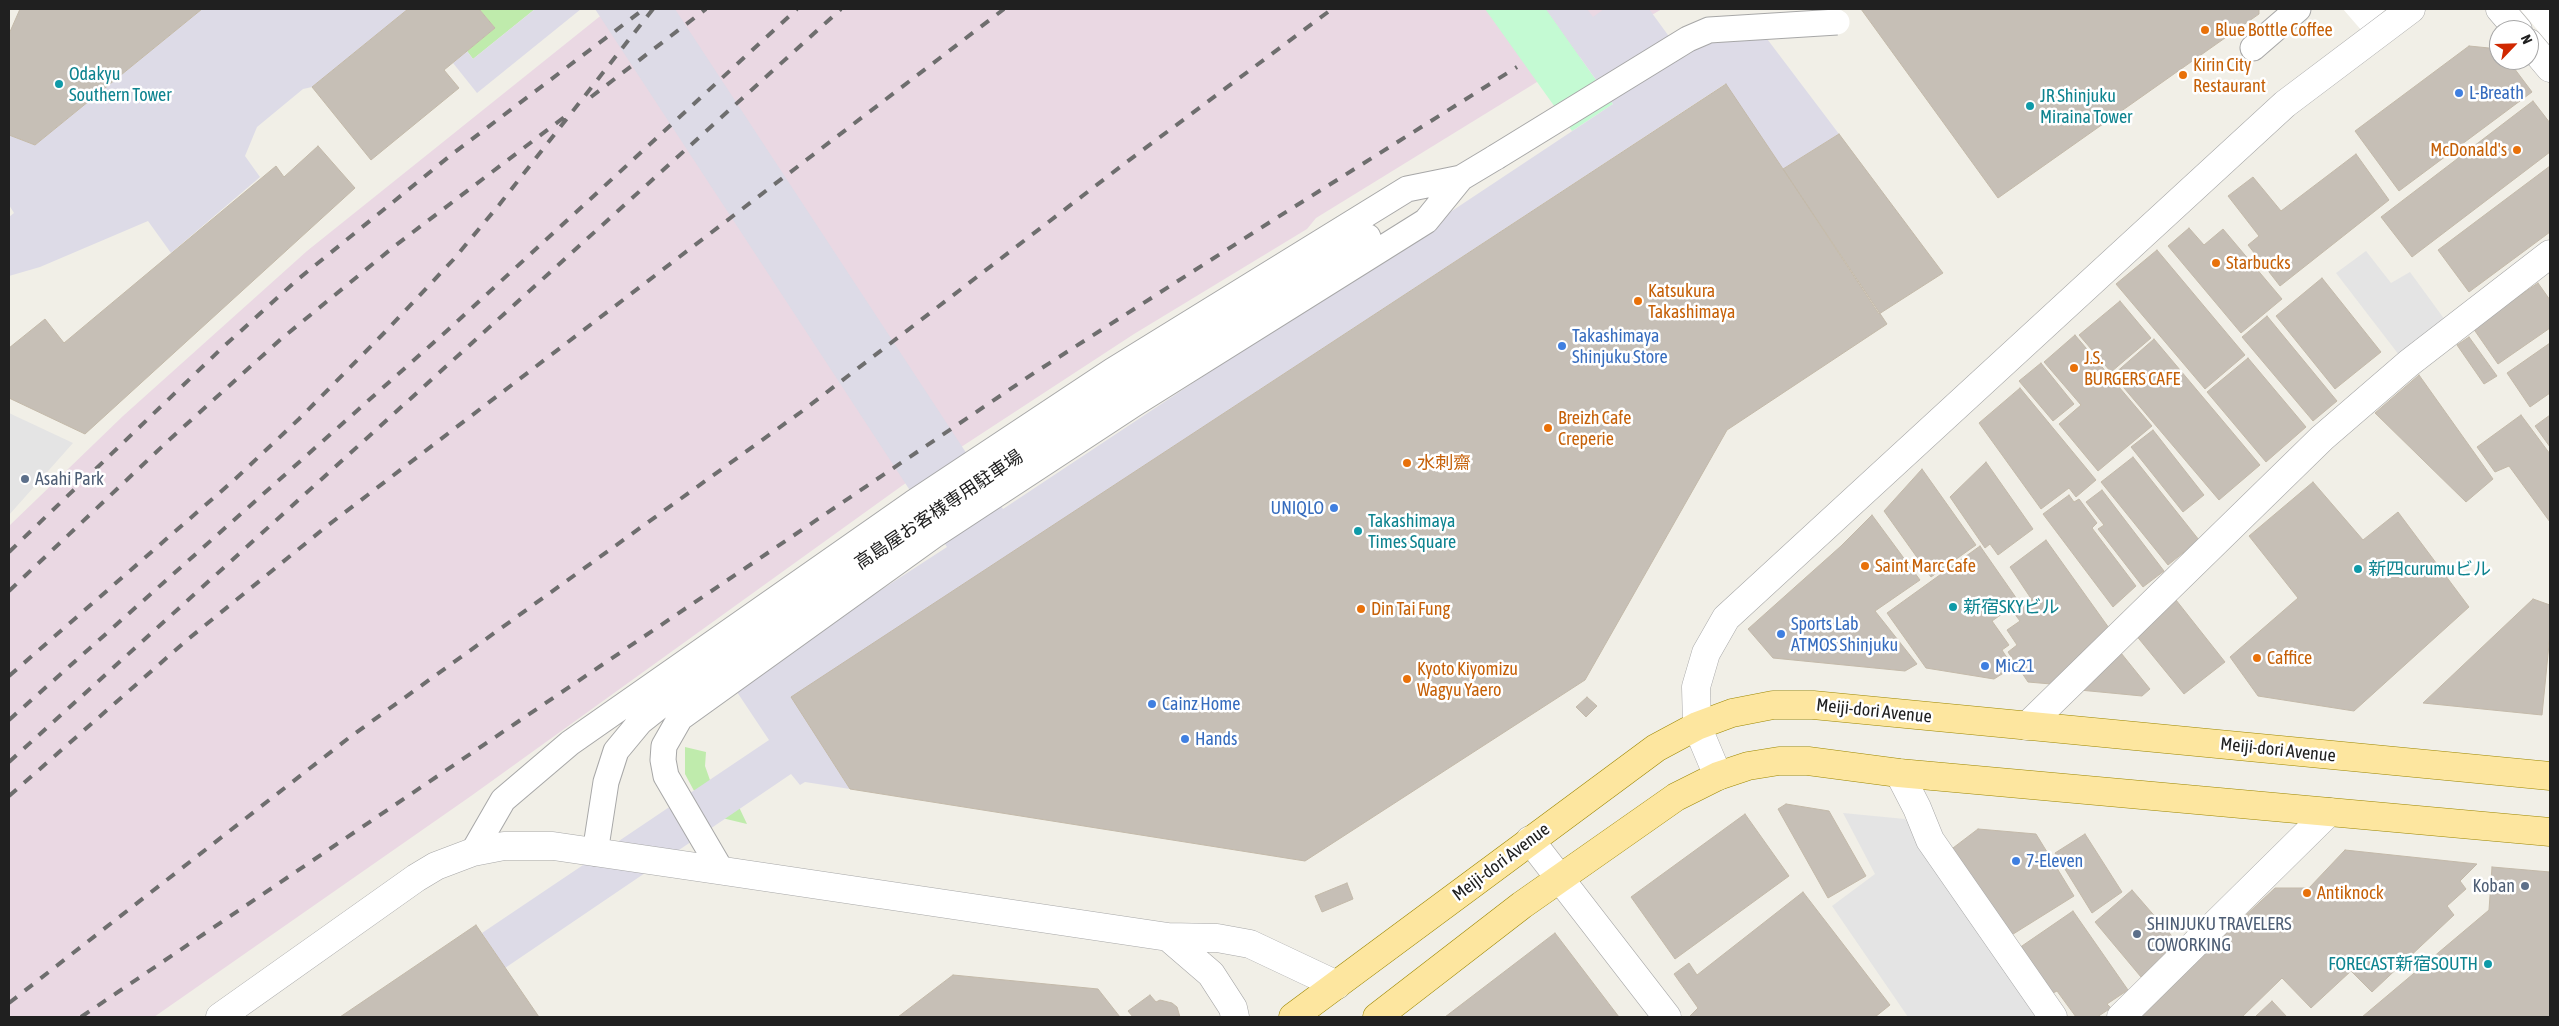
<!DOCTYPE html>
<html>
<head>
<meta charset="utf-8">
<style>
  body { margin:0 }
  #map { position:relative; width:2559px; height:1026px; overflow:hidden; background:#f1efe7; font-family:"Asap Condensed",sans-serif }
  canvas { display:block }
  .frame { position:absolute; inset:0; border:10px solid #202020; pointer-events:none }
  .north { position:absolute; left:2489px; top:20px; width:50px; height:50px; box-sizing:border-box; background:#fff; border:1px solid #a6a6a6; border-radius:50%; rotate:66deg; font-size:14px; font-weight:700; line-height:20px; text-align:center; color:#202020 }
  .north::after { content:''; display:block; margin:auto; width:18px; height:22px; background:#d02800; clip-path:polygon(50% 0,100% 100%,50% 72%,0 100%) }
</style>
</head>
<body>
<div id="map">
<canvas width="2559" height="1026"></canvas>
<div class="frame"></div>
<div class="north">N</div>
</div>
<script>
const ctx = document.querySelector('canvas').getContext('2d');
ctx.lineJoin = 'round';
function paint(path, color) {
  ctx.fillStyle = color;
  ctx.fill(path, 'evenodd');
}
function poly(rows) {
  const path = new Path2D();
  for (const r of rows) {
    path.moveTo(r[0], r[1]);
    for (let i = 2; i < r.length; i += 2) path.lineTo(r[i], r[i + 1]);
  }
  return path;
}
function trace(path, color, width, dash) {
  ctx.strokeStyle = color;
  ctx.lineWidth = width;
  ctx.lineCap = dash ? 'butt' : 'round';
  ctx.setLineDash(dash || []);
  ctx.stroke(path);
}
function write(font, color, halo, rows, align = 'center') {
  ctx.font = font + ' "Asap Condensed","Noto Sans JP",sans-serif';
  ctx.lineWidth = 5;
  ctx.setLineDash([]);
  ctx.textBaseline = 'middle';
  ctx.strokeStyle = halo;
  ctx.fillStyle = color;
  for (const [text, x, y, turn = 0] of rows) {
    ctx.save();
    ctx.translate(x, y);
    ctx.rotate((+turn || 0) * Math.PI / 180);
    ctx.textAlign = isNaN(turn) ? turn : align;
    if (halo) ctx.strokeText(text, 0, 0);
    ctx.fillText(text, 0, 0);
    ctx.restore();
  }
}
paint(poly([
  [609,9,1662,9,1537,82,1316,218,1307,229,1134,334,903,485,471,796,154,1017,9,1017,9,526,123,416,307,251]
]), '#ead8e3');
paint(poly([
  [479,9,535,9,473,59,467,51,495,28],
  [685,747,706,752,705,766,711,783,738,805,747,824,722,818,700,802,685,774]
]), '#bfebac');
paint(poly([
  [1485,9,1546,9,1613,104,1572,131]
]), '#c4fad3');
paint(poly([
  [2366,251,2391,283,2410,272,2445,320,2399,355,2336,273],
  [9,413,73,443,9,515],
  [1843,813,1905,819,2041,1017,1908,1017,1832,906,1875,874]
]), '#e4e4e4');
paint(poly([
  [202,9,408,9,312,87,303,89,257,127,245,156,260,177,171,253,148,221,40,267,9,276,9,217,14,213,9,205,9,135,35,145],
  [535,9,581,9,477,93,453,63,467,51,473,59],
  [595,9,675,9,1003,509,1613,104,1546,9,1587,9,1593,17,1604,9,1649,9,1684,57,1749,15,1839,134,1783,169,1725,84,792,697,850,789,805,782,800,785,791,774,505,968,482,933,769,740,733,686,947,547]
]), '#dddbe7');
paint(poly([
  [2343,9,2386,9,2362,31],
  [2520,9,2550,9,2550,45]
]), '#fff');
const building = poly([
  [20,9,202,9,35,145,9,135,9,34,20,9],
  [408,9,479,9,495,28,444,70,459,88,371,160,312,87,408,9],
  [1861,9,2259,9,2259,14,1998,198,1861,9],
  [2469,46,2499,49,2499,60,2508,60,2532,92,2399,191,2355,131,2469,46],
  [1726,84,1887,324,1727,430,1585,680,1305,861,850,789,791,697,1726,84],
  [2533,101,2550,123,2550,152,2412,257,2381,217,2533,101],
  [1839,134,1943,273,1879,314,1783,169,1839,134],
  [318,146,355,188,85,434,9,398,9,348,45,319,64,343,276,166,284,177,318,146],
  [2356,154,2389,200,2280,286,2248,245,2259,236,2228,196,2253,177,2281,211,2356,154],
  [2550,166,2550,232,2469,292,2438,250,2550,166],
  [2189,228,2204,245,2223,229,2282,299,2241,333,2168,246,2189,228],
  [2157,250,2245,355,2205,389,2116,284,2157,250],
  [2322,278,2381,352,2335,389,2276,316,2322,278],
  [2538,283,2550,300,2550,328,2498,364,2473,328,2538,283],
  [2120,301,2151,338,2111,372,2079,335,2120,301],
  [2267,316,2337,401,2313,421,2242,337,2267,316],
  [2075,335,2152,426,2098,471,2059,424,2081,405,2044,362,2075,335],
  [2469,337,2497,376,2484,384,2457,345,2469,337],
  [2154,339,2260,465,2219,500,2113,375,2154,339],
  [2550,343,2550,393,2530,407,2507,373,2550,343],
  [2248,358,2306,427,2266,462,2207,392,2248,358],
  [2041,363,2074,404,2053,421,2019,381,2041,363],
  [2419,375,2493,479,2466,502,2375,413,2419,375],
  [2020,388,2096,480,2076,497,2069,488,2041,509,1979,423,2020,388],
  [2521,415,2550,454,2550,522,2509,466,2495,472,2477,447,2521,415],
  [2550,415,2550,447,2535,426,2550,415],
  [2153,430,2204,495,2183,512,2131,447,2153,430],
  [2133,457,2199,540,2168,565,2101,482,2133,457],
  [1986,462,2033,529,1998,555,1990,544,1985,548,1950,497,1986,462],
  [1922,469,1976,545,1931,577,1884,511,1922,469],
  [2313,482,2363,540,2398,512,2469,607,2354,711,2258,696,2230,657,2298,598,2249,536,2313,482],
  [2102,490,2164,571,2143,587,2098,529,2104,525,2086,502,2102,490],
  [2069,495,2074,502,2079,499,2097,523,2092,528,2136,586,2113,607,2043,514,2069,495],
  [1872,515,1920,580,1875,611,1917,664,1905,671,1773,658,1748,629,1841,546,1872,515],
  [2046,540,2109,628,2051,684,2028,682,2008,652,2017,645,2007,630,2020,621,2014,613,2032,600,2010,567,2046,540],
  [1980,546,2019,602,1992,621,2009,645,2002,650,2013,667,1994,679,1926,668,1887,613,1980,546],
  [2533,599,2550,605,2550,634,2542,715,2423,703,2533,599],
  [2176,600,2225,662,2184,694,2135,634,2176,600],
  [2117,648,2150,689,2142,696,2069,689,2117,648],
  [1587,697,1597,706,1586,717,1576,707,1587,697],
  [1786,804,1829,811,1866,876,1828,898,1778,809,1786,804],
  [1745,814,1789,876,1675,959,1631,897,1745,814],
  [1978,829,2036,834,2074,896,2010,936,1949,851,1978,829],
  [2085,834,2122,892,2092,913,2055,853,2085,834],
  [2345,850,2477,864,2460,881,2466,889,2447,906,2454,915,2372,992,2351,971,2311,1008,2282,978,2242,1017,2137,1017,2275,888,2309,888,2345,850],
  [2492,867,2550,872,2550,1017,2362,1017,2489,910,2492,867],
  [1347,883,1353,899,1322,912,1315,896,1347,883],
  [2132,890,2178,943,2141,977,2095,922,2132,890],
  [1803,892,1890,1005,1875,1017,1689,1017,1698,1008,1674,974,1689,963,1697,975,1803,892],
  [2073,911,2128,990,2107,1004,2111,1008,2097,1017,2076,1017,2057,991,2049,995,2019,948,2073,911],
  [476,925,539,1017,340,1017,476,925],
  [1555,933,1619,1017,1445,1017,1555,933],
  [953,975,1098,989,1120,1017,898,1017,953,975],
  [1150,995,1156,1002,1160,1000,1172,1003,1177,1007,1180,1017,1133,1017,1128,1011,1150,995],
  [2272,1001,2287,1017,2255,1017,2272,1001]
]);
paint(building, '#c6bfb6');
trace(building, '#c3b9a9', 1);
const service = poly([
  [2253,48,2298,9],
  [473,852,503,800,570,743,913,503,1112,371,1407,189,1461,178],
  [595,853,606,782,616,751,640,722,664,703,923,520,1123,387,1368,237],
  [721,870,666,776,663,760,664,746,680,718,933,536,1134,404,1426,221,1461,178,1496,157]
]);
const minor = poly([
  [2500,9,2518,30],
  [2529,43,2550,68],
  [2027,726,2322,438,2409,363,2550,254],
  [1899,773,1917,808,1930,840,2053,1017],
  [1718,776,1697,726,1696,687,1706,653,1726,618,2285,104,2411,9],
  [1530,840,1667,1017],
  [1168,937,1211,974,1233,1008,1235,1017],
  [220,1017,416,878,436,866,473,852,504,846,553,846,724,871,1168,937,1217,938,1250,944,1337,985],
  [2121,1017,2329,812]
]);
const primary = poly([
  [1293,1017,1656,748,1697,726,1732,713,1773,705,1813,705,2550,776],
  [1377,1017,1522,905,1676,797,1718,776,1748,766,1779,761,1808,761,1899,773,2550,832]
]);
trace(service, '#a7a7a7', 27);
trace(minor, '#a7a7a7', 29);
trace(primary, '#9c8700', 29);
trace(service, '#fff', 25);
trace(minor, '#fff', 28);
trace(primary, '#fde69f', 28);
trace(poly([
  [591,97,706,9],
  [9,552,222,348,297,280,451,155,644,9],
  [9,591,169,440,281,339,396,245,567,115],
  [9,676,233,481,299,419,385,332,453,260,499,205,653,9],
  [9,720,450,328,797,9],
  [9,762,841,9],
  [9,796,187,640,327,526,1004,9],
  [9,1003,350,737,801,412,1124,164,1332,9],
  [81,1017,1034,373,1278,217,1517,67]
]), '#6e6e6e', 4, [10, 10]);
const serviceBridge = poly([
  [1496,157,1688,39,1709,30,1837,22]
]);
trace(serviceBridge, '#a7a7a7', 27, []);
trace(serviceBridge, '#fff', 25);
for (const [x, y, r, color] of [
  [2205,30,5,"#e8710a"],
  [2183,75,5,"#e8710a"],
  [59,84,5,"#0f9aa8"],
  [2459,93,5,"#3f7fe0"],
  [2030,106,5,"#0f9aa8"],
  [2517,150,5,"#e8710a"],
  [2216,263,5,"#e8710a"],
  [1638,301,5,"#e8710a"],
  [1562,346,5,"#3f7fe0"],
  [2074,368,5,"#e8710a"],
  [1548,428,5,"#e8710a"],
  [1407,463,5,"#e8710a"],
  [25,479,5,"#5c6f8a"],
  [1334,508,5,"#3f7fe0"],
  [1358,531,5,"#0f9aa8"],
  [1865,566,5,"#e8710a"],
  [2358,569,5,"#0f9aa8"],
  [1953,607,5,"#0f9aa8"],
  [1361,609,5,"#e8710a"],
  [1781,634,5,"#3f7fe0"],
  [2257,658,5,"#e8710a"],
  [1985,666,5,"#3f7fe0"],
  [1407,679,5,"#e8710a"],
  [1152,704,5,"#3f7fe0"],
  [1185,739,5,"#3f7fe0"],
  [2016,861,5,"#3f7fe0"],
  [2525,886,5,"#5c6f8a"],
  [2307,893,5,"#e8710a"],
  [2137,934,5,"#5c6f8a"],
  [2488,964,5,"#0f9aa8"]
]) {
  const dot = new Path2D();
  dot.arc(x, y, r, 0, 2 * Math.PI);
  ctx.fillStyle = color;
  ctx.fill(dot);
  trace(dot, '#fff', 2);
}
write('18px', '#c56008', '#fff', [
  ["Blue Bottle Coffee",2215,30],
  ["Kirin City",2193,65],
  ["Restaurant",2193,86],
  ["McDonald's",2507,150,"right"],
  ["Starbucks",2226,263],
  ["Katsukura",1648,291],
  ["Takashimaya",1648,312],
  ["J.S.",2084,358],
  ["BURGERS CAFE",2084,379],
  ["Breizh Cafe",1558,418],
  ["Creperie",1558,439],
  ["水刺齋",1417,463],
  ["Saint Marc Cafe",1875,566],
  ["Din Tai Fung",1371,609],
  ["Caffice",2267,658],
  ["Kyoto Kiyomizu",1417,669],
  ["Wagyu Yaero",1417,690],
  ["Antiknock",2317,893]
], 'left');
write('18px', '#0d838f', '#fff', [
  ["Odakyu",69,74],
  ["Southern Tower",69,95],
  ["JR Shinjuku",2040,96],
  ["Miraina Tower",2040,117],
  ["Takashimaya",1368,521],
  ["Times Square",1368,542],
  ["新四curumuビル",2368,569],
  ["新宿SKYビル",1963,607],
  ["FORECAST新宿SOUTH",2478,964,"right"]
], 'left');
write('18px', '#366cbe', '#fff', [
  ["L-Breath",2469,93],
  ["Takashimaya",1572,336],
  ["Shinjuku Store",1572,357],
  ["UNIQLO",1324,508,"right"],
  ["Sports Lab",1791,624],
  ["ATMOS Shinjuku",1791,645],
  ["Mic21",1995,666],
  ["Cainz Home",1162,704],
  ["Hands",1195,739],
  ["7-Eleven",2026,861]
], 'left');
write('18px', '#4e5e75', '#fff', [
  ["Asahi Park",35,479],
  ["Koban",2515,886,"right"],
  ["SHINJUKU TRAVELERS",2147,924],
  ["COWORKING",2147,945]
], 'left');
write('18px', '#202020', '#fff', [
  ["高島屋お客様専用駐車場",939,510,-34],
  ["Meiji-dori Avenue",1874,711,6],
  ["Meiji-dori Avenue",2278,750,6],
  ["Meiji-dori Avenue",1501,862,-37]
]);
</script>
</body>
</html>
